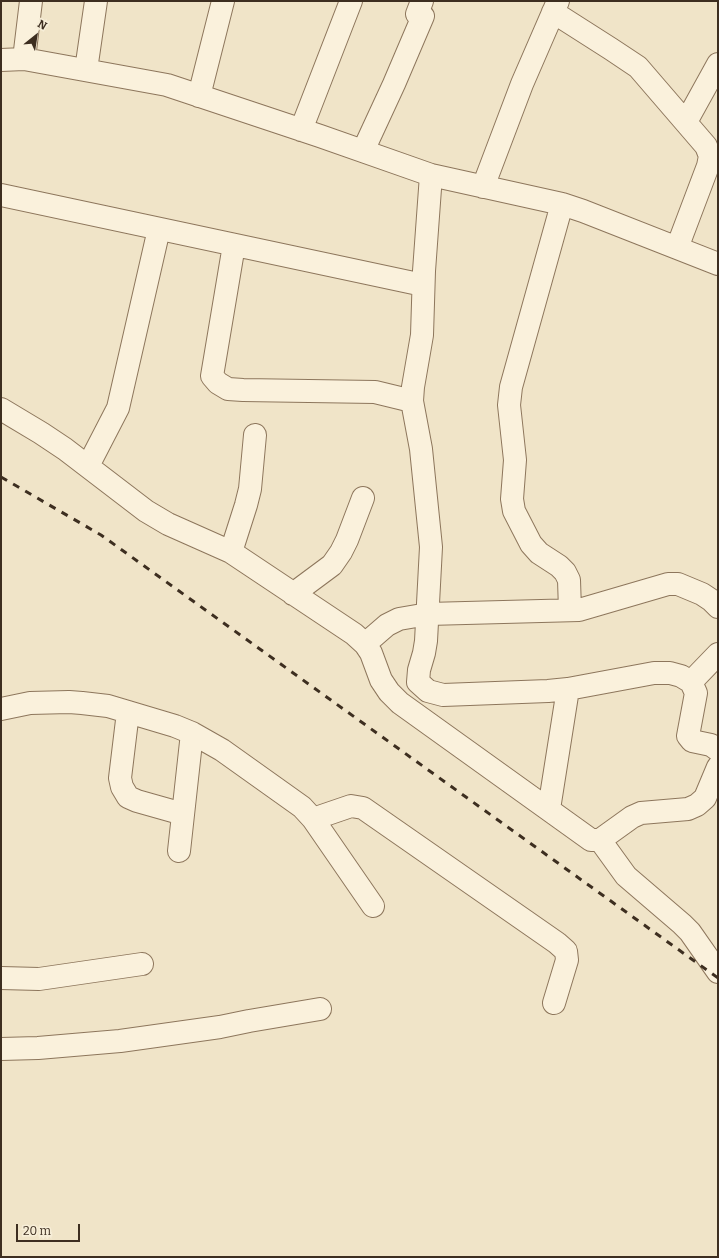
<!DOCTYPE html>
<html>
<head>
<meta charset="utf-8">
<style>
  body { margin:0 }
  #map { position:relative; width:719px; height:1258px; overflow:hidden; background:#f0e4c8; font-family:Bitter,serif }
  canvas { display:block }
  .frame { position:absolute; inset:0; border:2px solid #3d2e20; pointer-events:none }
  .north { position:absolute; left:16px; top:16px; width:40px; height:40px; -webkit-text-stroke:3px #f7eed8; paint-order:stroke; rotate:30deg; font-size:11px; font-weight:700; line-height:16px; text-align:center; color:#3d2e20 }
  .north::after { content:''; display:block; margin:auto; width:14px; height:18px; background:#3d2e20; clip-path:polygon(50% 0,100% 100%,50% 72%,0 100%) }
  .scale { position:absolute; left:16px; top:1224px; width:64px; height:18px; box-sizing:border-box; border:2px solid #3d2e20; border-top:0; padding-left:5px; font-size:12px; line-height:14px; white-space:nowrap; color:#3d2e20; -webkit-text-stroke:3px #f7eed8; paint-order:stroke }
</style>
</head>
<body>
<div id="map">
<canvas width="719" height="1258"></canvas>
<div class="frame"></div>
<div class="north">N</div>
<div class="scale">20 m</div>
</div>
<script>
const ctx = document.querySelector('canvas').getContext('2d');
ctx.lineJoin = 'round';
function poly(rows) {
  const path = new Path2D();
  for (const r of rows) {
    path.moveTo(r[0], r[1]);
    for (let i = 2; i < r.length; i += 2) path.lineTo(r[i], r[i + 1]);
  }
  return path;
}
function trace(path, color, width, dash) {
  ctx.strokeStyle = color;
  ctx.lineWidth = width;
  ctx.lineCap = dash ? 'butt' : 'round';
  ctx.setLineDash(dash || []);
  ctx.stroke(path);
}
const street = poly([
  [553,12,611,49,638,67,706,146,710,156,708,166,677,248],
  [24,59,31,1],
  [1,60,24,59,167,85,320,136,431,175,562,204,583,211,718,264],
  [86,70,96,1],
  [199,96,223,1],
  [686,122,718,64],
  [301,130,351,1],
  [363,151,394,84,423,16,417,14,422,1],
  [431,175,424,271,422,335,413,387,412,401,421,449,431,547,426,641,424,653,419,670,418,682,428,691,443,695,548,691,568,689,654,673,670,673,681,676,691,682,696,693,688,736,692,741,711,745,718,750],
  [483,187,522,84,558,1],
  [1,195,423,285],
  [562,204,511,387,509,405,515,460,512,499,514,511,531,544,539,553,559,566,565,572,569,580,570,610],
  [234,245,212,376,218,383,228,389,243,390,375,392,412,401],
  [1,409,41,433,65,449,146,511,168,524,231,552,354,634,365,644,371,653,381,680,389,692,400,703,591,840,600,840,632,817,641,813,688,809,697,805,705,798,718,767],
  [88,466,118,408,159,229],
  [231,552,246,505,250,489,255,435],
  [293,594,332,565,341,552,347,540,363,498],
  [365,644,387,625,399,619,428,614,579,610,668,584,678,584,702,594,711,600,718,607],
  [691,682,718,654],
  [1,709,30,703,69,702,82,703,108,706,175,726,192,733,222,750,302,807,313,819,373,906],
  [128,712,120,778,122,787,128,797,137,801,183,814],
  [549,809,568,689],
  [313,819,351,806,363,808,557,943,566,951,567,960,554,1003],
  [600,840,626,876,682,924,690,932,718,972],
  [179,851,192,733],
  [1,978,39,979,142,964],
  [1,1049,38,1048,120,1041,220,1027,249,1021,320,1009]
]);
trace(street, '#8d765c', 24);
trace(street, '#faf1dc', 22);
trace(poly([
  [1,477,101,535,718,978]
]), '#3d2e20', 3, [7, 7]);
</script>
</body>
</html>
